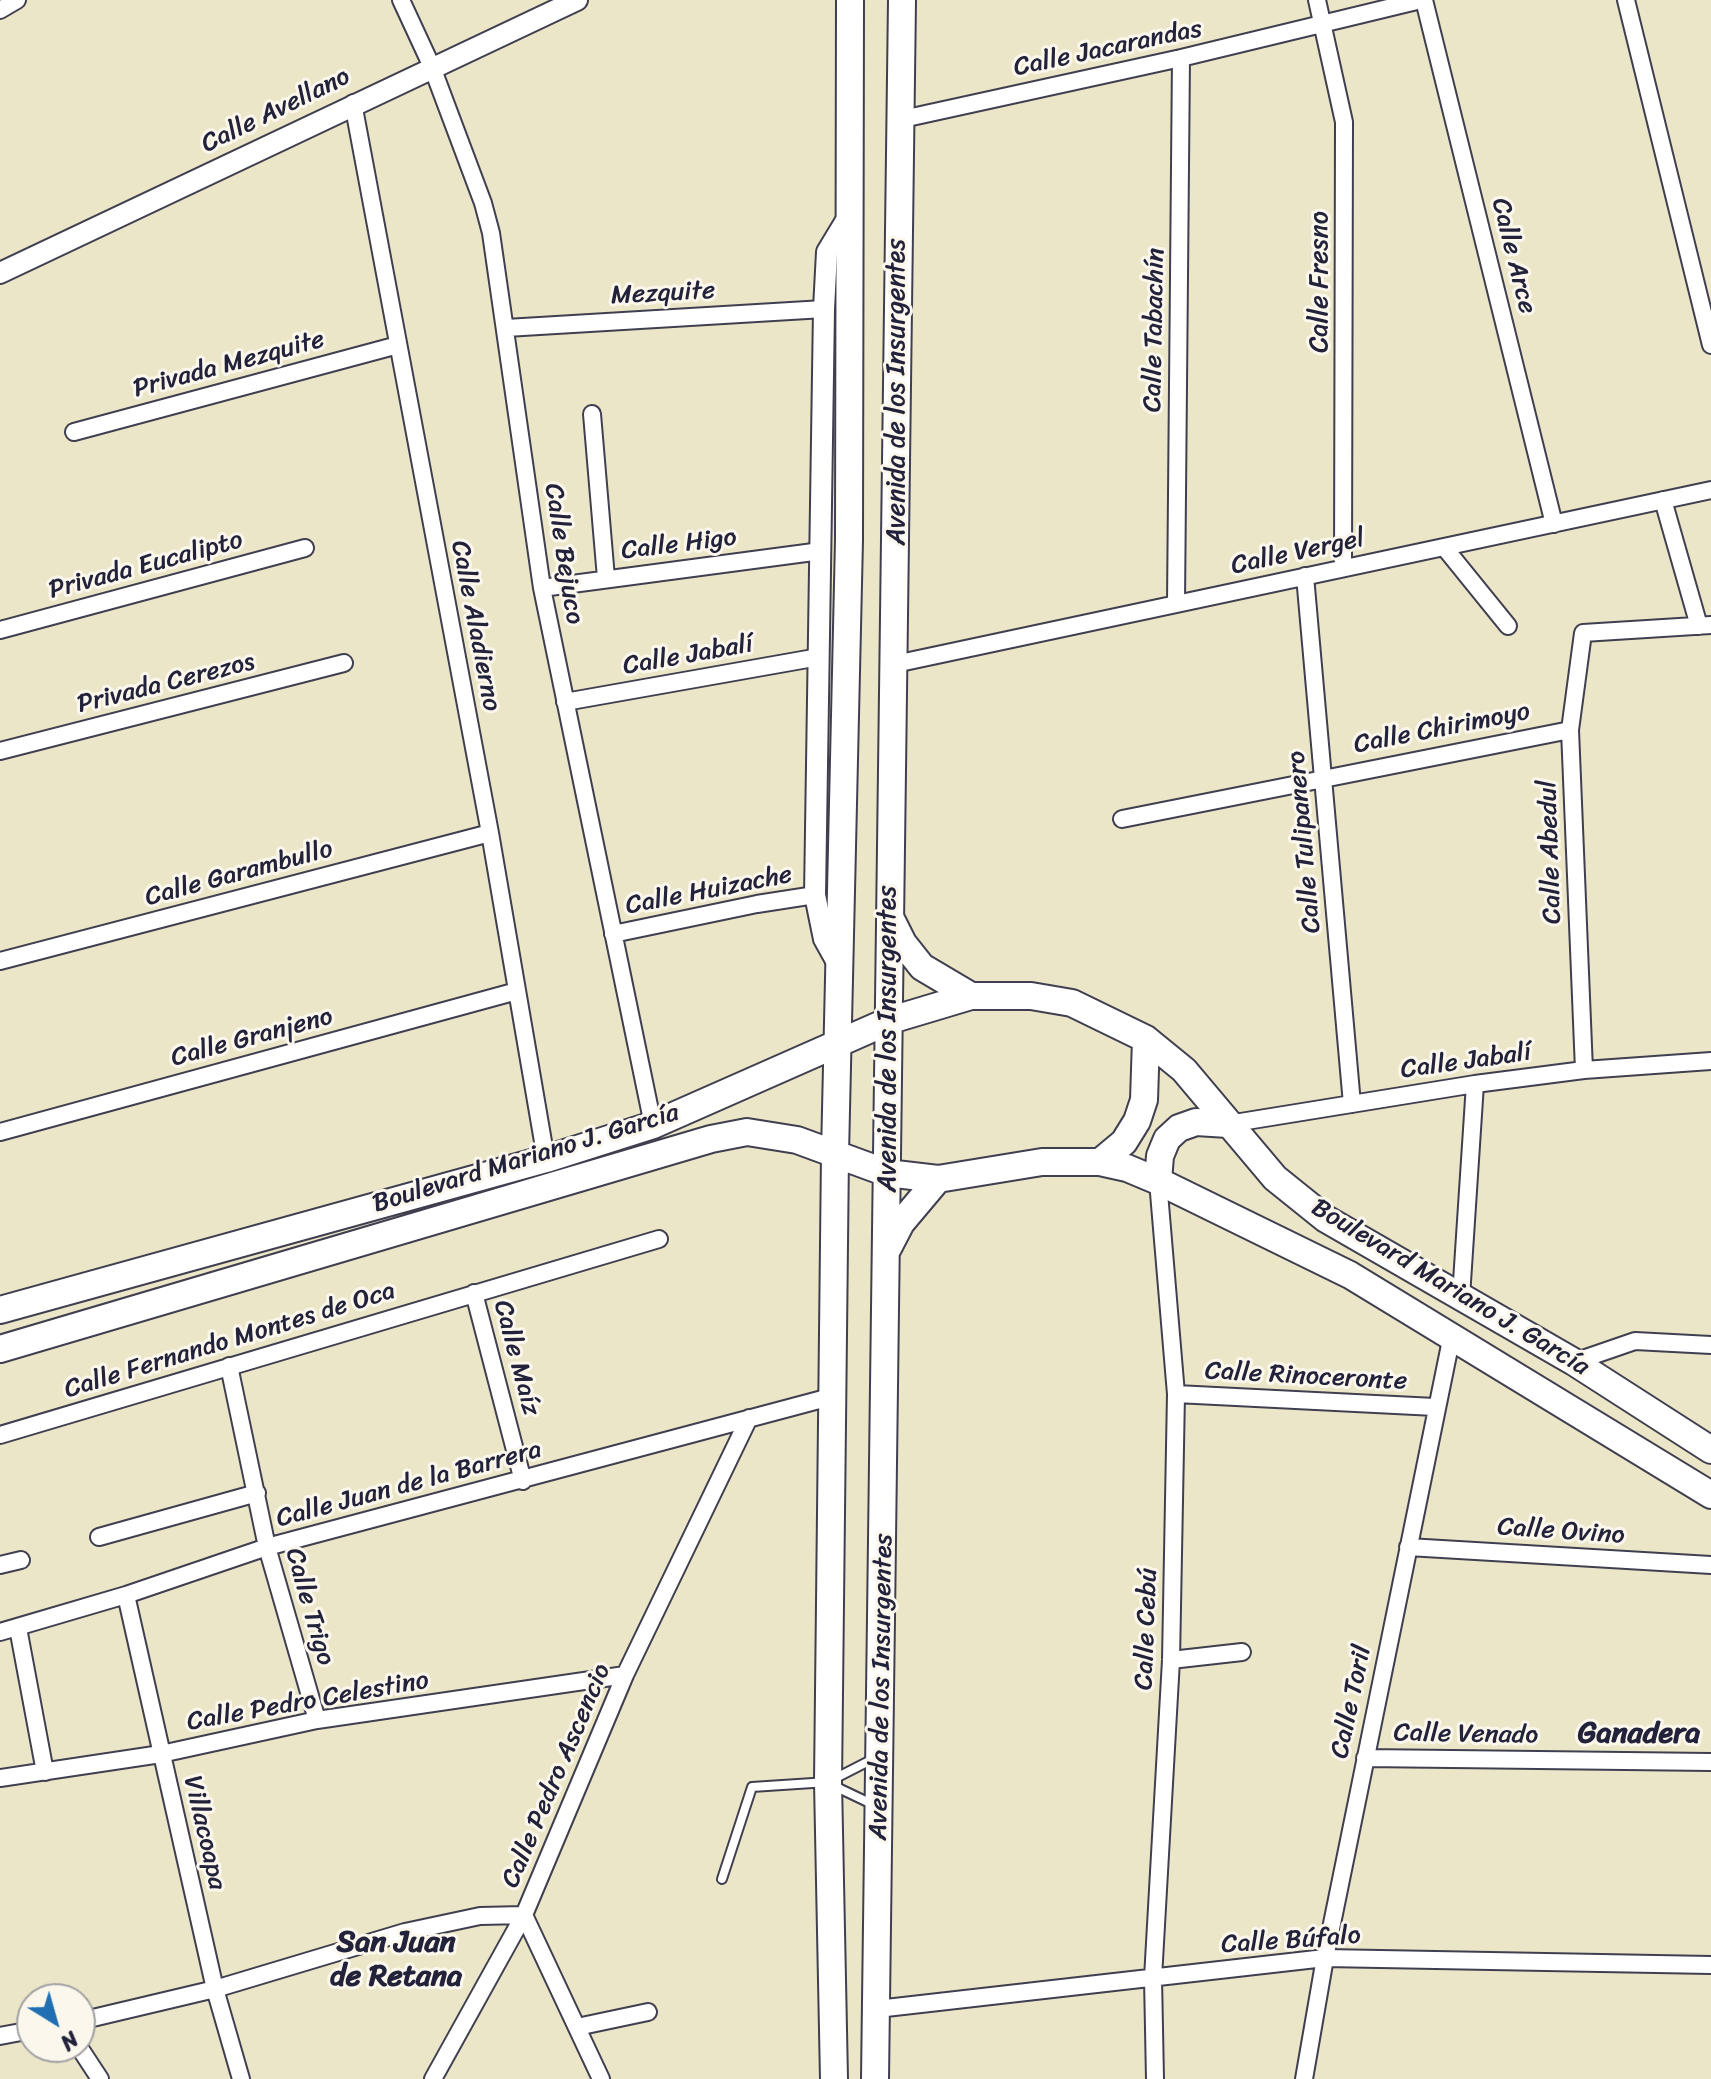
<!DOCTYPE html>
<html>
<head>
<meta charset="utf-8">
<style>
  body { margin:0 }
  #map { position:relative; width:1711px; height:2079px; overflow:hidden; background:#ebe6c8; font-family:Sriracha,sans-serif }
  canvas { display:block }
  .north { position:absolute; left:16px; top:1983px; width:80px; height:80px; box-sizing:border-box; background:#fbf7ec; border:2px solid #a4a2a5; border-radius:50%; rotate:143deg; font-size:22px; font-weight:700; line-height:32px; text-align:center; color:#22223b }
  .north::after { content:''; display:block; margin:auto; width:28px; height:36px; background:#1f6fb2; clip-path:polygon(50% 0,100% 100%,50% 72%,0 100%) }
</style>
</head>
<body>
<div id="map">
<canvas width="1711" height="2079"></canvas>
<div class="north">N</div>
</div>
<script>
const ctx = document.querySelector('canvas').getContext('2d');
ctx.lineJoin = 'round';
function poly(rows) {
  const path = new Path2D();
  for (const r of rows) {
    path.moveTo(r[0], r[1]);
    for (let i = 2; i < r.length; i += 2) path.lineTo(r[i], r[i + 1]);
  }
  return path;
}
function trace(path, color, width, dash) {
  ctx.strokeStyle = color;
  ctx.lineWidth = width;
  ctx.lineCap = dash ? 'butt' : 'round';
  ctx.setLineDash(dash || []);
  ctx.stroke(path);
}
function write(font, color, halo, rows, align = 'center') {
  ctx.font = font + ' Sriracha,sans-serif';
  ctx.lineWidth = 6;
  ctx.setLineDash([]);
  ctx.textBaseline = 'middle';
  ctx.strokeStyle = halo;
  ctx.fillStyle = color;
  for (const [text, x, y, turn = 0] of rows) {
    ctx.save();
    ctx.translate(x, y);
    ctx.rotate((+turn || 0) * Math.PI / 180);
    ctx.textAlign = isNaN(turn) ? turn : align;
    if (halo) ctx.strokeText(text, 0, 0);
    ctx.fillText(text, 0, 0);
    ctx.restore();
  }
}
const service = poly([
  [832,1785,874,1805],
  [722,1879,752,1787,828,1782,873,1759]
]);
const minor = poly([
  [401,0,432,67,483,203,491,233,542,588,653,1125],
  [1317,0,1344,122,1343,567],
  [1424,0,1554,524],
  [1626,0,1711,345],
  [0,10,17,0],
  [353,103,490,833,546,1159],
  [898,120,1181,58,1421,0],
  [506,328,824,309],
  [592,414,606,578],
  [74,432,398,345],
  [1663,500,1699,626],
  [1444,547,1508,626],
  [1305,576,1352,1104],
  [542,588,821,551],
  [1176,603,1181,58],
  [0,630,305,548],
  [895,664,1711,490],
  [565,702,819,657],
  [0,751,344,663],
  [1122,819,1570,730],
  [613,934,757,904,815,895],
  [0,961,490,833],
  [1584,1070,1570,730,1583,633,1711,625],
  [1228,1124,1475,1084,1584,1070,1711,1061],
  [0,1132,517,991],
  [474,1293,523,1481],
  [1461,1297,1475,1084],
  [1574,1362,1635,1341,1711,1345],
  [229,1366,267,1547,317,1720],
  [1176,1394,1435,1407],
  [0,1435,659,1239],
  [99,1537,257,1493],
  [1408,1547,1711,1565],
  [0,1565,21,1560],
  [126,1595,215,1989,241,2079],
  [18,1628,45,1772],
  [0,1632,126,1595,267,1547,834,1396],
  [1171,1660,1242,1652],
  [1365,1758,1711,1762],
  [0,1778,161,1754,317,1720,625,1675],
  [524,1915,601,2079],
  [877,2009,1325,1958,1711,1965],
  [80,2021,215,1989,405,1932,480,1916,524,1915],
  [577,2027,648,2012],
  [0,2036,32,2030],
  [79,2047,100,2079],
  [433,2079,524,1915,625,1675,749,1418],
  [1155,2079,1153,1978,1171,1660,1176,1394,1158,1181],
  [1304,2079,1325,1958,1452,1335]
]);
const tertiary = poly([
  [0,273,577,0],
  [839,966,824,939,815,895,824,309,827,252,850,214]
]);
const primary = poly([
  [890,917,903,943,922,967,971,996],
  [1100,1162,1124,1142,1137,1121,1144,1100,1146,1039],
  [1158,1181,1160,1156,1167,1139,1179,1128,1196,1122,1228,1124],
  [888,1248,901,1223,938,1179],
  [0,1310,546,1159,653,1125,891,1020,971,996,1031,996,1072,1003,1146,1039,1184,1070,1275,1178,1326,1219,1574,1362,1711,1450],
  [0,1349,711,1139,747,1132,797,1140,887,1173,938,1179,1042,1162,1100,1162,1127,1168,1158,1181,1350,1275,1711,1495],
  [834,2079,828,1782,835,1154,849,540,850,0],
  [875,2079,902,0]
]);
trace(service, '#403f50', 12);
trace(minor, '#403f50', 20);
trace(tertiary, '#403f50', 24);
trace(primary, '#403f50', 30);
trace(service, '#fff', 8);
trace(minor, '#fff', 16);
trace(tertiary, '#fff', 20);
trace(primary, '#fff', 26);
write('26px', '#22223b', '#fbf7ec', [
  ["Calle Jacarandas",1108,49,-12],
  ["Calle Avellano",276,111,-26],
  ["Calle Arce",1513,256,76],
  ["Calle Fresno",1320,282,-90],
  ["Mezquite",663,294,-3],
  ["Calle Tabachín",1155,330,-89],
  ["Privada Mezquite",229,365,-15],
  ["Avenida de los Insurgentes",897,392,-90],
  ["Calle Higo",679,545,-7],
  ["Calle Vergel",1298,553,-12],
  ["Calle Bejuco",563,554,81],
  ["Privada Eucalipto",146,566,-15],
  ["Calle Aladierno",475,626,79],
  ["Calle Jabalí",688,656,-10],
  ["Privada Cerezos",166,684,-14],
  ["Calle Chirimoyo",1442,729,-11],
  ["Calle Tulipanero",1305,842,-95],
  ["Calle Abedul",1551,852,-92],
  ["Calle Garambullo",239,874,-15],
  ["Calle Huizache",709,891,-11],
  ["Calle Granjeno",252,1038,-15],
  ["Avenida de los Insurgentes",888,1039,-90],
  ["Calle Jabalí",1466,1062,-8],
  ["Boulevard Mariano J. García",526,1159,-17],
  ["Boulevard Mariano J. García",1450,1288,31],
  ["Calle Fernando Montes de Oca",230,1341,-17],
  ["Calle Maíz",516,1358,75],
  ["Calle Rinoceronte",1306,1377,3],
  ["Calle Juan de la Barrera",409,1485,-15],
  ["Calle Ovino",1561,1532,4],
  ["Calle Trigo",309,1607,74],
  ["Calle Cebú",1147,1629,-88],
  ["Avenida de los Insurgentes",882,1687,-89],
  ["Calle Pedro Celestino",308,1702,-10],
  ["Calle Toril",1352,1702,-78],
  ["Calle Venado",1466,1735,1],
  ["Calle Pedro Ascencio",557,1776,-67],
  ["Villacoapa",204,1833,77],
  ["Calle Búfalo",1291,1941,-4]
]);
write('bold 30px', '#22223b', '#fbf7ec', [
  ["Ganadera",1639,1734],
  ["San Juan",396,1943],
  ["de Retana",396,1977]
]);
</script>
</body>
</html>
